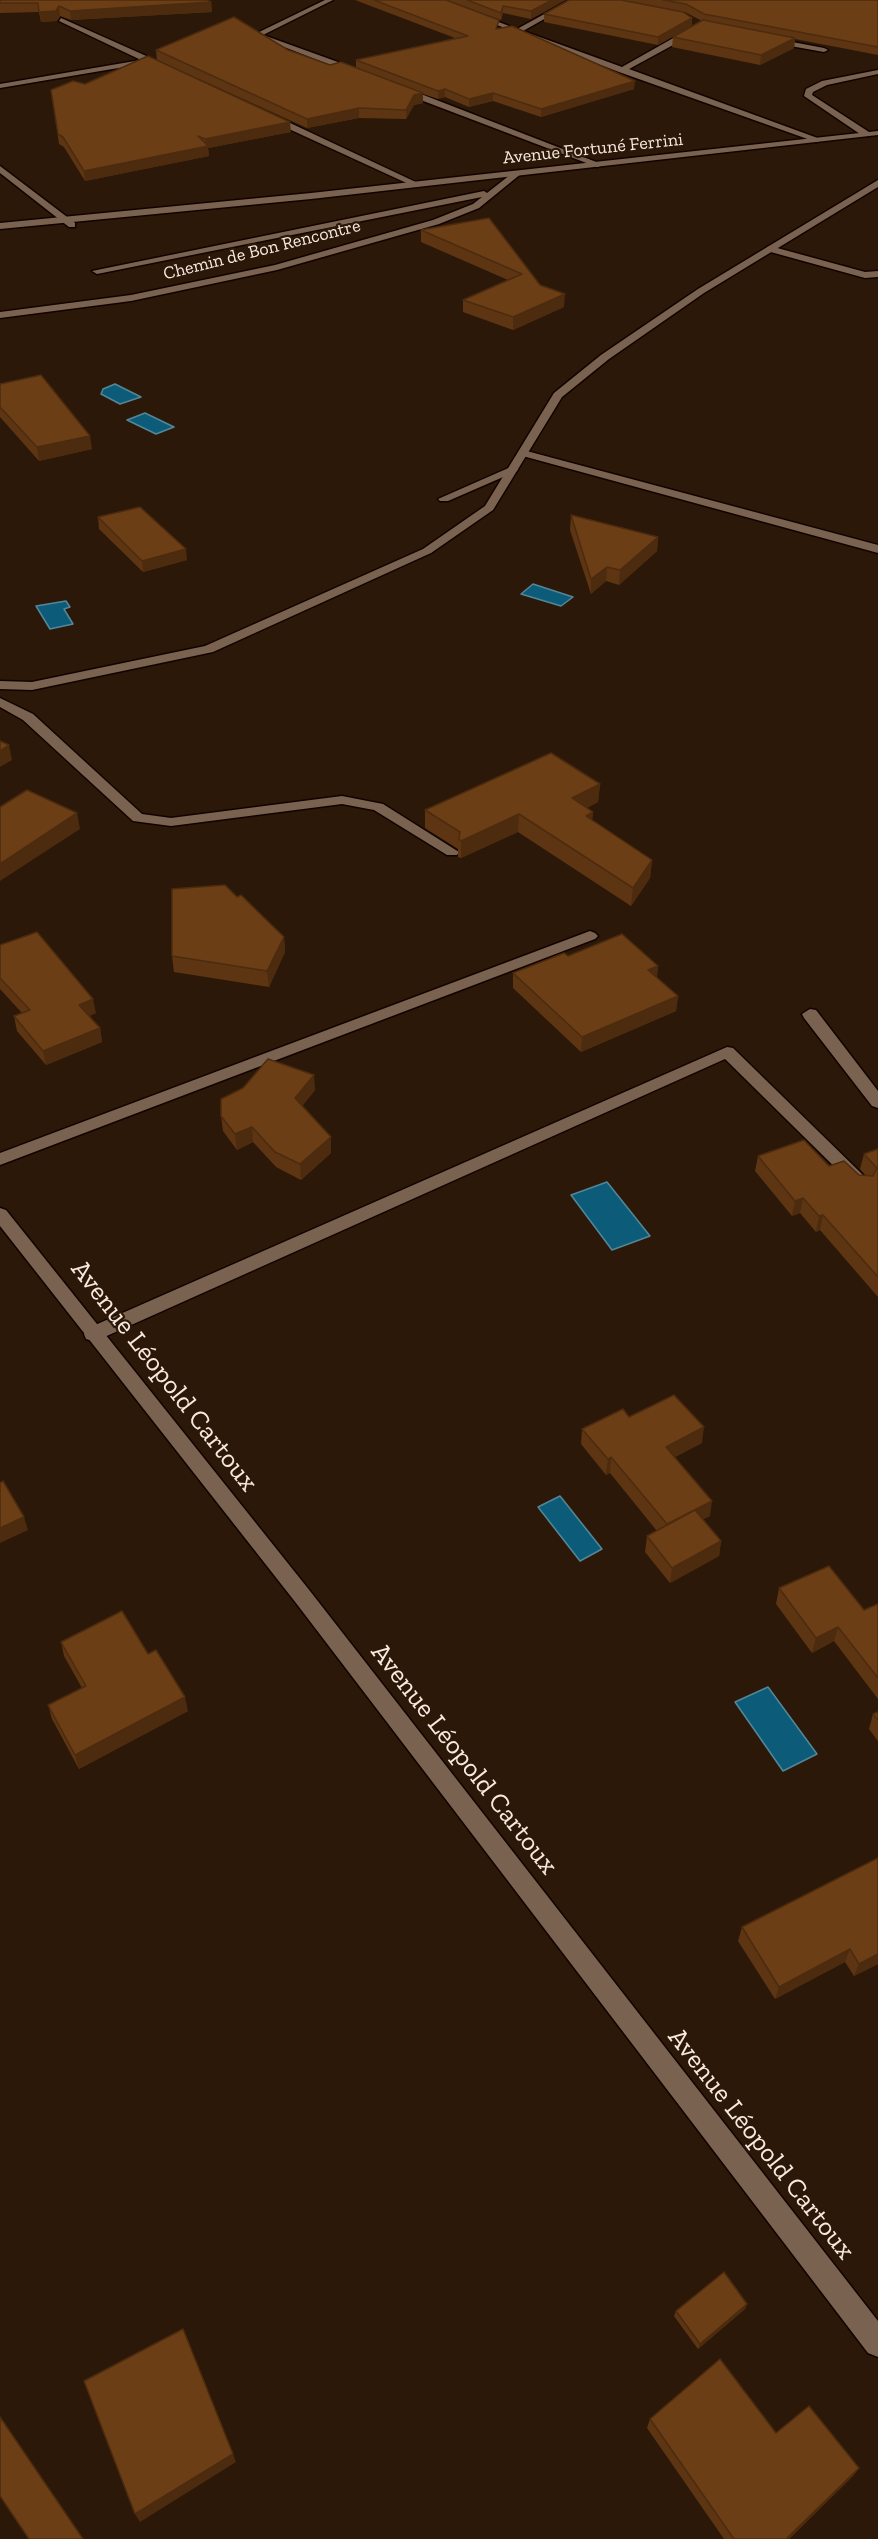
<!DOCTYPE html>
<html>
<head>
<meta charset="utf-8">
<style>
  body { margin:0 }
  canvas { display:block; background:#2b1808 }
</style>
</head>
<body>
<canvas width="878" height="2539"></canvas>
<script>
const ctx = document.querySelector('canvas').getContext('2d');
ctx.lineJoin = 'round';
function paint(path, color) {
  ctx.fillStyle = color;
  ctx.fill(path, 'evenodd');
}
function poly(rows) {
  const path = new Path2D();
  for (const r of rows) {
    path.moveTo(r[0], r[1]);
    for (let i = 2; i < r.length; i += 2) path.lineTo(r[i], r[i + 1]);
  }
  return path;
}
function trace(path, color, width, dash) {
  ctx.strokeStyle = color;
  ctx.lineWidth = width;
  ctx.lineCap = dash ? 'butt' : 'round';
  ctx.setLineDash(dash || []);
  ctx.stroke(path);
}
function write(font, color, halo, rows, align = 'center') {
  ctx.font = font + ' "Zilla Slab",serif';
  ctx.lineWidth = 4.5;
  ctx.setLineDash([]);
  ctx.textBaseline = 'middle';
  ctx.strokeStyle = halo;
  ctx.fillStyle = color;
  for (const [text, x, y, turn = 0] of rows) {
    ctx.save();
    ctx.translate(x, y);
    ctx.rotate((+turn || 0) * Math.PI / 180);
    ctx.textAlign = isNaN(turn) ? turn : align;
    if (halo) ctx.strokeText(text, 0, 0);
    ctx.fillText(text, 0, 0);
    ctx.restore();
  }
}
const water = poly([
  [115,384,141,397,120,404,101,394,103,389,115,384],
  [145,413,174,427,156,434,127,420,145,413],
  [533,584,573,597,561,606,521,594,533,584],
  [66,601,70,607,64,609,73,624,50,629,36,606,66,601],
  [607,1182,650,1236,612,1250,571,1195,607,1182],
  [560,1496,602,1549,580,1561,538,1507,560,1496],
  [768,1687,817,1754,783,1771,735,1702,768,1687]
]);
paint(water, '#0c5c79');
trace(water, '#538798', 1.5);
const lane = poly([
  [770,246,865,272,878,271,878,277,865,278,767,251,767,247,770,246],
  [523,450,878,545,878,553,519,455,519,451,523,450],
  [513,466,518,469,517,471,448,501,440,501,438,499,513,466],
  [0,698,33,714,142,814,171,818,342,796,383,804,459,852,457,855,447,855,374,810,342,804,171,826,133,821,23,720,0,707,0,698],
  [590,931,595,933,598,936,595,939,0,1165,0,1153,590,931],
  [810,1009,816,1010,878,1091,878,1108,872,1106,804,1018,802,1014,810,1009],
  [727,1047,733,1048,864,1176,867,1180,864,1184,852,1184,725,1059,100,1339,93,1341,86,1339,84,1334,86,1329,727,1047]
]);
const street = poly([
  [325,0,333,0,263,35,360,70,360,74,354,74,253,35,325,0],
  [432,0,441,0,517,29,570,0,578,0,523,31,622,67,691,28,697,28,697,32,629,69,823,140,816,142,619,72,432,0],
  [61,18,153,59,168,68,164,70,148,63,0,88,0,84,141,60,59,21,61,18],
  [771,38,824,48,828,50,824,52,768,42,771,38],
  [878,70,878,74,827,85,813,92,812,95,869,132,869,136,863,136,804,96,806,89,822,81,878,70],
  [397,87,403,87,604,165,597,167,397,91,397,87],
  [265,114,271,114,420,184,413,186,265,118,265,114],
  [0,166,75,223,75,227,69,227,0,173,0,166],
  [515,171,522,173,479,208,439,224,277,270,131,301,0,318,0,312,131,295,275,265,433,220,473,204,482,197,97,274,92,271,484,191,487,193,515,171],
  [878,180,878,187,704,293,609,359,562,397,493,510,431,553,213,652,32,690,0,689,0,681,32,682,205,646,423,549,485,506,554,393,601,355,698,289,878,180],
  [0,1208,6,1210,310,1591,878,2321,878,2357,868,2353,296,1603,0,1226,0,1208]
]);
const secondary = poly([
  [878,131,878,135,311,199,0,229,0,223,311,193,878,131]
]);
trace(lane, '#130300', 3);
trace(street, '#130300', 3);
trace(secondary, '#130300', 3);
paint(lane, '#7a6250');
paint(street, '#7a6250');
paint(secondary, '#7a6250');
paint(poly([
  [0,0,211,2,212,12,71,20,60,16,57,21,41,22,39,12,0,13],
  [355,0,446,0,498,29,634,89,541,117,493,101,469,107,445,97,438,99,423,94,423,103,414,105,406,119,359,118,307,128,157,60,156,50,288,50,330,65,356,68,356,60,455,38],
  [447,0,565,0,531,19,503,13,501,20],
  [569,0,878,0,878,55,795,39,794,48,760,65,672,47,673,37,702,21,685,12,622,0,692,18,692,26,658,45,544,22,544,14],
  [51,90,291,132,208,148,209,156,85,181,64,147,59,144],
  [489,218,540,285,564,307,513,330,463,312,463,300,508,280,421,242,421,230],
  [0,384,92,449,39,461,0,417],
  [571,515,658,537,657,551,619,585,606,581,591,594,570,530],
  [98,517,187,560,143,572,99,529],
  [600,784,598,802,587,808,593,812,592,820,652,860,650,878,631,906,518,832,461,858,458,857,458,849,425,828,425,810],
  [237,897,284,937,285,952,269,987,174,972,172,956],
  [0,945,96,1013,89,1016,100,1028,102,1042,46,1065,17,1031,14,1016,22,1013,0,989],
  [568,956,658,966,657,977,678,996,676,1011,581,1052,513,988,513,973],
  [315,1090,302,1106,331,1137,331,1153,301,1180,276,1167,253,1142,237,1150,223,1131,221,1116],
  [878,1149,878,1297,820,1230,816,1232,800,1213,792,1216,755,1171,758,1156,829,1166,859,1175,866,1176,860,1169,864,1154],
  [629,1417,702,1443,674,1457,710,1516,703,1519,721,1541,719,1556,670,1583,645,1552,647,1536,657,1531,610,1473,606,1475,581,1444,582,1429],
  [779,1588,864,1610,878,1604,878,1699,834,1641,812,1653,776,1604],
  [61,1642,148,1654,188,1711,79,1769,52,1719,48,1705,82,1688,64,1656],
  [873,1714,878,1720,878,1741,869,1729],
  [878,1858,878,1964,854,1976,845,1962,775,1999,738,1941,742,1927],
  [747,2304,745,2309,698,2349,674,2316,676,2311],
  [650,2419,776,2433,859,2468,853,2476,789,2539,724,2539,647,2428]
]), '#5d3512');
paint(poly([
  [552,0,565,0,531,19,531,11],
  [211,2,212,12,71,20,70,11],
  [59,6,60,16,57,21,41,22,39,12],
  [503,6,503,13,501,20,501,13],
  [692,18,692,26,658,45,658,37],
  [795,38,794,48,760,65,761,55],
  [635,81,634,89,541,117,541,109],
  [445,89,445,97,438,99,438,91],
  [423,93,423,103,414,105,406,119,406,110,414,95],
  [493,93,493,101,469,107,469,99],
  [359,108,359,118,307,128,307,119],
  [290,122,291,132,208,148,209,156,85,181,84,171,205,147,205,139],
  [565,294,564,307,513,330,513,317],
  [90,436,92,449,39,461,37,447],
  [658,537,657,551,619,585,620,570],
  [186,549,187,560,143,572,142,561],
  [607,567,606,581,591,594,591,579],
  [9,745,12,760,0,767,0,751],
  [600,784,598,802,571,815,572,798],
  [593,812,591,830,586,816],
  [77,813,80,829,0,881,0,864],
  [519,814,518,832,461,858,461,841],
  [652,860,650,878,631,906,633,888],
  [284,937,285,952,269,987,267,971],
  [658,966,656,981,648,970],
  [678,996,676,1011,581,1052,582,1037],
  [93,999,96,1013,82,1019,79,1005],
  [100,1028,102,1042,46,1065,43,1051],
  [314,1075,315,1090,296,1114,295,1098],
  [252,1127,253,1142,237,1150,235,1134],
  [331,1137,331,1153,301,1180,300,1164],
  [803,1198,800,1213,792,1216,795,1201],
  [823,1215,820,1230,816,1232,819,1216],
  [704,1427,702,1443,664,1463,666,1447],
  [611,1457,610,1473,606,1475,608,1459],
  [712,1501,710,1516,665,1539,667,1524],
  [24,1517,28,1530,0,1543,0,1528],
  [721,1541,719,1556,670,1583,672,1568],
  [838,1627,834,1641,812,1653,816,1638],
  [185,1697,188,1711,79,1769,75,1755],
  [850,1949,845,1962,775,1999,779,1987],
  [878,1954,878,1964,854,1976,859,1964],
  [747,2304,745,2309,698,2349,700,2344],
  [233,2454,236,2462,140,2522,135,2514],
  [859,2468,853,2476,789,2539,786,2539]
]), '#4c2b0f');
const building = poly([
  [0,0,207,0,211,2,70,11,59,6,56,11,39,12,38,3,0,3,0,0],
  [374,0,446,0,499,20,496,29,512,26,635,81,541,109,493,93,469,99,445,89,438,91,356,60,468,36,374,0],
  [467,0,552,0,531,11,503,6,501,13,467,0],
  [569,0,621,0,683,12,692,18,658,37,544,14,569,0],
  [663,0,878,0,878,47,704,14,686,4,663,0],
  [234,17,288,50,330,65,341,62,423,93,414,95,406,110,359,108,307,119,156,50,234,17],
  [703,20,795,38,761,55,673,37,703,20],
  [148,56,290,122,205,139,198,136,208,146,84,171,63,137,58,134,51,90,73,81,85,84,148,56],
  [489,218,540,285,565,294,513,317,463,300,522,274,421,230,489,218],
  [41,375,90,436,37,447,0,407,0,384,41,375],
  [140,507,186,549,142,561,98,517,140,507],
  [571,515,658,537,620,570,607,567,591,579,571,515],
  [0,741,9,745,0,751,0,741],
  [551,753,600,784,572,798,593,812,586,816,652,860,633,888,519,814,461,841,459,839,460,832,425,810,551,753],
  [27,790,77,813,0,864,0,807,27,790],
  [225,885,237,897,241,895,284,937,267,971,172,956,172,889,225,885],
  [37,932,93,999,79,1005,100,1028,43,1051,14,1016,30,1010,0,978,0,945,37,932],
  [622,934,658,966,648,970,678,996,582,1037,513,973,564,953,568,956,622,934],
  [268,1059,314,1075,295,1098,331,1137,300,1164,275,1152,252,1127,235,1134,221,1116,221,1099,243,1088,268,1059],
  [804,1140,829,1166,844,1161,859,1175,873,1176,877,1168,864,1154,878,1149,878,1277,823,1215,819,1216,803,1198,795,1201,758,1156,804,1140],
  [674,1395,704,1427,666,1447,712,1501,667,1524,611,1457,608,1459,582,1429,623,1409,629,1417,674,1395],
  [3,1481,24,1517,0,1528,0,1483,3,1481],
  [695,1510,721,1541,672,1568,647,1536,695,1510],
  [829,1566,864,1610,878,1604,878,1678,838,1627,816,1638,779,1588,829,1566],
  [122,1611,148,1654,156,1650,185,1697,75,1755,48,1705,86,1686,61,1642,122,1611],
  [878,1712,878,1720,873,1714,878,1712],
  [878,1858,878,1954,859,1964,850,1949,779,1987,742,1927,878,1858],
  [724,2272,747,2304,700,2344,676,2311,724,2272],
  [183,2329,233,2454,135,2514,84,2381,183,2329],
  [720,2359,776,2433,809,2406,859,2468,786,2539,734,2539,650,2419,720,2359],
  [0,2417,83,2539,29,2539,0,2496,0,2417]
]);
paint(building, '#6c3e15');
trace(building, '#4c2b0f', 1.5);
write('18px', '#f8eae0', '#2b1808', [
  ["Avenue Fortuné Ferrini",593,149,-6],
  ["Chemin de Bon Rencontre",262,250,-14]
]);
write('27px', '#f8eae0', '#2b1808', [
  ["Avenue Léopold Cartoux",164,1376,52],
  ["Avenue Léopold Cartoux",464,1759,52],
  ["Avenue Léopold Cartoux",761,2144,52]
]);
</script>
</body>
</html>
